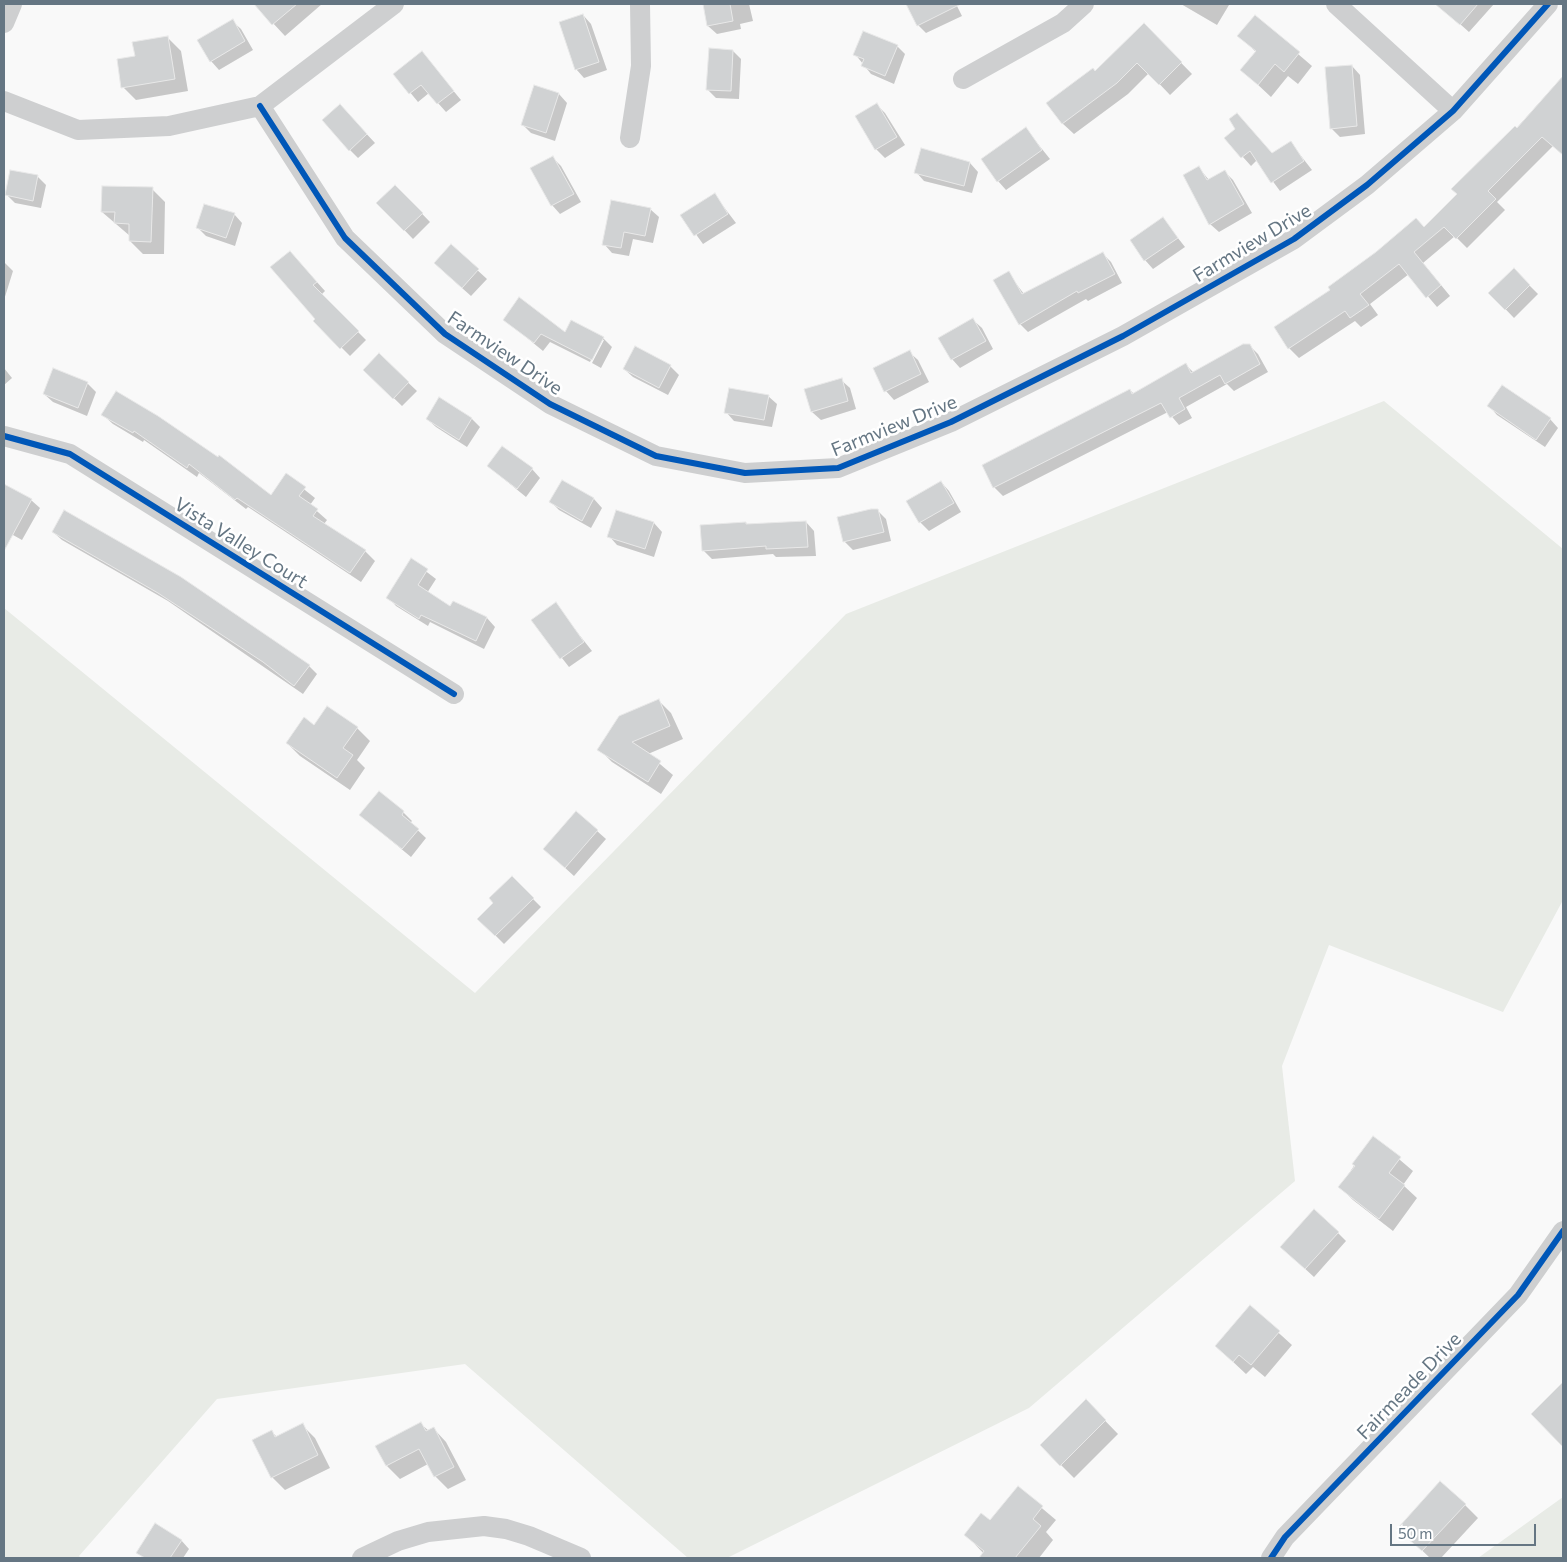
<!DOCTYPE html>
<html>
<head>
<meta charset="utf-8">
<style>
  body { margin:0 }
  #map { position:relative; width:1567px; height:1562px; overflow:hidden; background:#f9f9f9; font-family:Commissioner,sans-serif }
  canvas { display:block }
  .frame { position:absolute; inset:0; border:5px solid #657683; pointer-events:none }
  .scale { position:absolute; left:1390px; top:1524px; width:146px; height:22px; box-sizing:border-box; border:2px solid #657683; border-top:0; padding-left:6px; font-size:15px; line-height:18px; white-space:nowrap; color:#657683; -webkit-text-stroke:4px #fff; paint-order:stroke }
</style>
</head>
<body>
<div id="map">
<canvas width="1567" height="1562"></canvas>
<div class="frame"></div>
<div class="scale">50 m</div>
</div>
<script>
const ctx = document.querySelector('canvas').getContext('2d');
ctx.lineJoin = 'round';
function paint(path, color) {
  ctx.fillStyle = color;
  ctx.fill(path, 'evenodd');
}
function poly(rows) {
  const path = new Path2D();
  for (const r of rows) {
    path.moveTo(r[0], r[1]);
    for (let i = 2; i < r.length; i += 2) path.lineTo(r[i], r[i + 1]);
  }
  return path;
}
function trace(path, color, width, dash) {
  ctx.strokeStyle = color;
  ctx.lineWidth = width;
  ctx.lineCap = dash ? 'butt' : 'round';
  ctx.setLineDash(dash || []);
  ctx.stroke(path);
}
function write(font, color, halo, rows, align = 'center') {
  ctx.font = font + ' Commissioner,sans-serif';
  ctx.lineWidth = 5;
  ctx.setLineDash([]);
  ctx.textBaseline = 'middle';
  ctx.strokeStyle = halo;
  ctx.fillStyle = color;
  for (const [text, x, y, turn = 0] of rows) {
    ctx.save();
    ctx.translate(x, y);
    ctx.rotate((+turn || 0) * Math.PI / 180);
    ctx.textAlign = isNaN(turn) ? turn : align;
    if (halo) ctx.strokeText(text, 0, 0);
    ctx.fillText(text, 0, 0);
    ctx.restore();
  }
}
paint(poly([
  [1384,401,1563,549,1563,900,1503,1012,1329,945,1282,1066,1295,1181,1029,1408,727,1558,688,1558,465,1364,217,1399,79,1556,81,1558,4,1558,4,608,475,993,846,614],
  [1563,1497,1563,1558,1478,1558]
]), '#e8ebe6');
paint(poly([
  [259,4,322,4,285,36,257,6],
  [704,4,749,4,753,21,740,24,741,29,717,34,708,26],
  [907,4,956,4,962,16,926,33,918,25],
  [1181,4,1228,4,1229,5,1217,25],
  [1448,4,1494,4,1469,32,1443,9],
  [583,15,591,24,607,70,584,78,576,69],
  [1255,17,1312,66,1298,84,1288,76,1271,97,1242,70,1256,52,1239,36],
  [232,21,241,29,253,50,219,70,211,61],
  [1144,25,1192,74,1170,95,1149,73,1128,94,1074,134,1062,123,1095,72],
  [168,38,181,51,188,91,136,100,123,87,136,57],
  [897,46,905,54,894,84,871,74,855,54],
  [733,51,741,59,739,99,716,98,707,89],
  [422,53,461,100,446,112,429,93,418,102,395,74],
  [1352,66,1360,75,1365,134,1340,137,1331,128],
  [1563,76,1563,155,1553,146,1497,202,1505,210,1467,248,1455,236,1423,263,1450,296,1437,307,1409,274,1370,304,1378,315,1361,327,1355,321,1299,358,1289,348,1425,228,1458,194],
  [535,87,559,94,567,103,555,141,531,133,523,125],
  [876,104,885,113,905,145,885,158,876,149,856,117],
  [340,105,375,143,358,158,350,150],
  [1026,129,1050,159,1006,190,998,181],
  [1226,138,1272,155,1291,143,1312,170,1280,191,1257,160,1251,166],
  [552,157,561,166,581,202,560,214,552,205],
  [970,163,978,172,972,193,924,181,916,172],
  [1199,168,1209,180,1225,172,1233,180,1252,213,1219,232,1210,224],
  [11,171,38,177,46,185,41,208,15,203,6,194],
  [395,186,430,222,413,239,378,203],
  [152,189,165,202,164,254,143,254,130,241,130,236,102,212],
  [714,194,736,223,703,244,682,215],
  [650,209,659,217,653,243,633,239,629,256,612,253,604,244],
  [234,214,242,223,235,246,206,236,198,228],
  [1163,219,1185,247,1153,269,1145,260],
  [451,246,487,279,471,296,444,272],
  [1103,254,1111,262,1122,283,1088,301,1086,299,1028,332,1020,324,1008,273,1024,294],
  [298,261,325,291,321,295,366,340,350,356,315,321,317,319],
  [4,262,13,271,4,300],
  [1514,270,1538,294,1514,318,1490,293],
  [504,319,565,334,572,322,603,338,612,347,601,368,592,363,604,340,601,340,590,362,550,342,543,351],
  [973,320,982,328,993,349,960,368,952,359],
  [1249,345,1258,354,1268,372,1234,391,1227,384,1186,407,1192,418,1179,425,1168,412,1003,496,994,487,984,466,1130,390,1134,394,1186,365,1194,373],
  [636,348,670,366,679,375,668,395,633,377,624,369],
  [909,352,918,360,929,382,894,400,886,391],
  [379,355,417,391,402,406,365,370],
  [4,368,12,378,4,385],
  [54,370,88,384,96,392,87,416,53,402,44,394],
  [841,380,850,388,856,409,821,420,812,412],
  [768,396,777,404,772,427,734,421,726,412],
  [440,399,472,419,480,427,467,447,436,427,427,419],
  [1489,406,1550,419,1558,428,1545,447,1497,415],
  [103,415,271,497,286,475,315,498,310,505,327,520,324,524,365,551,375,561,361,582,248,507,246,509,199,473,197,477,144,440,143,442,113,424],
  [488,466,532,469,540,478,526,497],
  [562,481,594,499,602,508,591,528,559,510,551,502],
  [941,482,949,491,961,512,929,531,920,522,908,501],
  [8,487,31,500,40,508,22,540,4,530,4,494],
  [877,510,886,519,891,541,853,550,844,541],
  [617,511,654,523,662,532,654,557,617,545,609,536],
  [806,522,814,531,816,556,776,557,773,554,712,559,703,550,746,523,748,525],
  [53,532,309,666,317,674,303,694,168,601,62,540],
  [411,560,436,579,427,593,451,608,453,602,487,618,495,627,484,649,430,622,428,626,396,606,388,597],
  [555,604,592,651,569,667,533,621],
  [658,700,671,713,683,739,648,754,673,775,661,794,612,762,599,749],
  [314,726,357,728,370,741,357,760,365,768,350,790,300,756,287,743],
  [379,792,403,812,412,821,410,823,426,838,411,857,370,823],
  [597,831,606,839,574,876,553,857],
  [512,878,541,907,504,944,479,919,495,903],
  [1373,1137,1413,1171,1403,1185,1417,1198,1393,1231,1353,1200,1340,1187],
  [1338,1233,1346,1241,1314,1277,1290,1255],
  [1250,1307,1292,1345,1265,1377,1253,1367,1246,1374,1216,1346],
  [1563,1384,1563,1445,1532,1414],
  [1086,1401,1118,1434,1074,1478,1041,1445],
  [421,1424,429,1431,434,1429,446,1442,466,1480,448,1489,435,1476,428,1464,400,1479,387,1466],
  [302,1425,315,1438,330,1468,285,1490,272,1477,271,1431,277,1437],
  [1018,1488,1056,1520,1046,1532,1053,1540,1039,1558,988,1558,965,1534,990,1522],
  [1465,1505,1478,1518,1441,1558,1430,1558,1412,1541],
  [181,1540,189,1549,183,1558,144,1558,138,1552]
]), '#0003');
const building = poly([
  [254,4,297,4,272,25,254,4],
  [703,4,730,4,733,21,707,26,703,4],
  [906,4,961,4,917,26,906,4],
  [1435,4,1478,4,1460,25,1435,4],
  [583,14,599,62,575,70,559,22,583,14],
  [1255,15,1300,52,1284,72,1275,64,1258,85,1240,70,1256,51,1237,36,1255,15],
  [233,19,245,41,210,62,197,40,233,19],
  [1144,23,1182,62,1159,85,1137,63,1117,83,1062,124,1046,103,1093,68,1095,71,1144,23],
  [863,31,898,45,885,76,861,66,864,59,853,55,863,31],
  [168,36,175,79,121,88,117,59,135,56,132,42,168,36],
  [709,48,733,50,731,91,706,90,709,48],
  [422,51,454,91,437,104,421,85,409,94,393,74,422,51],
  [1352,65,1357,126,1330,129,1325,67,1352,65],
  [1563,76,1563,155,1542,137,1488,191,1496,199,1456,239,1444,227,1414,252,1441,285,1426,298,1399,264,1360,294,1369,305,1350,318,1345,311,1288,349,1274,327,1330,290,1328,287,1376,252,1416,218,1424,227,1457,194,1451,189,1515,126,1517,128,1563,76],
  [534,85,559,93,546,133,521,125,534,85],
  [877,103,897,137,875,150,855,116,877,103],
  [340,104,367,134,349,151,322,120,340,104],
  [1237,113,1272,153,1291,141,1304,161,1271,183,1250,151,1241,158,1224,138,1235,129,1229,119,1237,113],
  [1026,127,1042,150,997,182,981,159,1026,127],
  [921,148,970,162,964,186,914,173,921,148],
  [553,156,574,194,551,206,530,168,553,156],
  [1199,166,1207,180,1225,170,1244,204,1209,225,1183,175,1199,166],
  [10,170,38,175,33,201,5,195,10,170],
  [395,185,423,213,404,231,376,203,395,185],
  [102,186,153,187,151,242,129,241,129,224,114,223,115,212,101,212,102,186],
  [715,193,728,214,694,236,680,215,715,193],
  [611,200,651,208,645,236,624,232,621,248,602,245,611,200],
  [204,204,235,213,226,238,196,228,204,204],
  [1163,217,1178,238,1144,261,1130,240,1163,217],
  [451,244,479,269,462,288,434,263,451,244],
  [290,251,317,282,313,285,359,331,340,349,313,321,315,319,270,267,290,251],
  [1103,252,1115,274,1078,293,1077,291,1019,325,993,280,1009,271,1022,294,1103,252],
  [1514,268,1530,285,1505,310,1488,293,1514,268],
  [519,297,565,332,571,320,604,337,592,360,541,334,534,343,503,320,519,297],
  [973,318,986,341,951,360,938,338,973,318],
  [1243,344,1250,344,1260,364,1225,384,1220,375,1179,398,1185,409,1170,418,1161,403,993,488,982,465,1130,389,1132,394,1186,363,1191,373,1243,344],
  [635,346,671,365,659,388,623,369,635,346],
  [910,350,921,374,884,392,873,368,910,350],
  [379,353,409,382,393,399,363,370,379,353],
  [53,368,88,382,78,408,43,394,53,368],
  [842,378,848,401,811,412,804,389,842,378],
  [1502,385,1551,418,1536,440,1487,406,1502,385],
  [729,388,769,395,764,420,724,413,729,388],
  [116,391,158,416,218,457,219,455,271,495,286,473,306,487,299,496,318,509,313,516,366,550,350,573,237,498,235,500,189,464,187,468,134,431,133,433,101,415,116,391],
  [439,397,472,418,459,440,426,419,439,397],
  [502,446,533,468,517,489,487,466,502,446],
  [562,480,594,498,582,521,549,502,562,480],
  [941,481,954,503,919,523,906,501,941,481],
  [4,484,32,499,4,551,4,484],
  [871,509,878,509,884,532,843,542,837,517,871,509],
  [64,510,181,577,310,665,294,686,263,662,158,593,52,532,64,510],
  [616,510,654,522,645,549,607,537,616,510],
  [806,521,808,547,766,549,766,546,702,551,700,525,746,522,746,524,806,521],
  [411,558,428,569,418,585,450,606,453,601,487,617,476,641,421,615,419,619,386,598,411,558],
  [556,602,584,642,560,659,531,620,556,602],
  [659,699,670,726,632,742,661,761,648,782,597,750,619,716,659,699],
  [327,706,358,727,343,748,353,755,337,778,286,743,304,717,314,725,327,706],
  [379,791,404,811,402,815,419,829,402,849,359,815,379,791],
  [576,811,598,830,565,868,543,849,576,811],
  [512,876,534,898,495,936,477,919,493,903,489,898,512,876],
  [1373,1136,1401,1157,1389,1173,1405,1185,1379,1219,1338,1187,1355,1166,1352,1164,1373,1136],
  [1314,1209,1339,1232,1305,1269,1280,1247,1314,1209],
  [1250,1305,1280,1331,1251,1365,1239,1355,1233,1362,1215,1346,1250,1305],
  [1563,1382,1563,1447,1531,1414,1563,1382],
  [1086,1399,1106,1420,1060,1466,1040,1445,1086,1399],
  [421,1422,426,1431,434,1427,454,1467,434,1477,419,1449,386,1466,375,1446,421,1422],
  [303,1423,318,1455,271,1478,252,1440,272,1430,275,1437,303,1423],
  [1440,1481,1466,1504,1422,1551,1397,1529,1440,1481],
  [1018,1486,1043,1506,1033,1519,1041,1526,1015,1558,979,1558,984,1551,964,1535,981,1513,990,1520,1018,1486],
  [155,1523,182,1540,170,1558,145,1558,136,1553,155,1523]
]);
paint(building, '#d0d2d3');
trace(building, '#e8e8e8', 1);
trace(poly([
  [1336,4,1453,111],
  [4,23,12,4],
  [963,79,1063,23,1084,4],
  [4,101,78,130,169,126,260,106,394,4],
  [260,106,345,238,445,334,550,404,656,456,745,473,838,468,951,422,1123,336,1294,239,1367,185,1453,111,1548,4],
  [630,138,641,66,640,4],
  [4,436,70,454,454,694],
  [362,1558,398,1541,428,1532,484,1526,506,1529,529,1536,581,1558],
  [1271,1558,1285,1537,1518,1295,1563,1231]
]), '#cecfd0', 20);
trace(poly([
  [260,106,345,238,445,334,550,404,656,456,745,473,838,468,951,422,1123,336,1294,239,1367,185,1453,111,1548,4],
  [4,436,70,454,454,694],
  [1271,1558,1285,1537,1518,1295,1563,1231]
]), '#0057b8', 6);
write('19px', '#657683', '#fff', [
  ["Farmview Drive",1252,243,-31],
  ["Farmview Drive",505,353,34],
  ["Farmview Drive",894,426,-22],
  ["Vista Valley Court",241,543,32],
  ["Fairmeade Drive",1409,1386,-46]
]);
</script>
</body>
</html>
